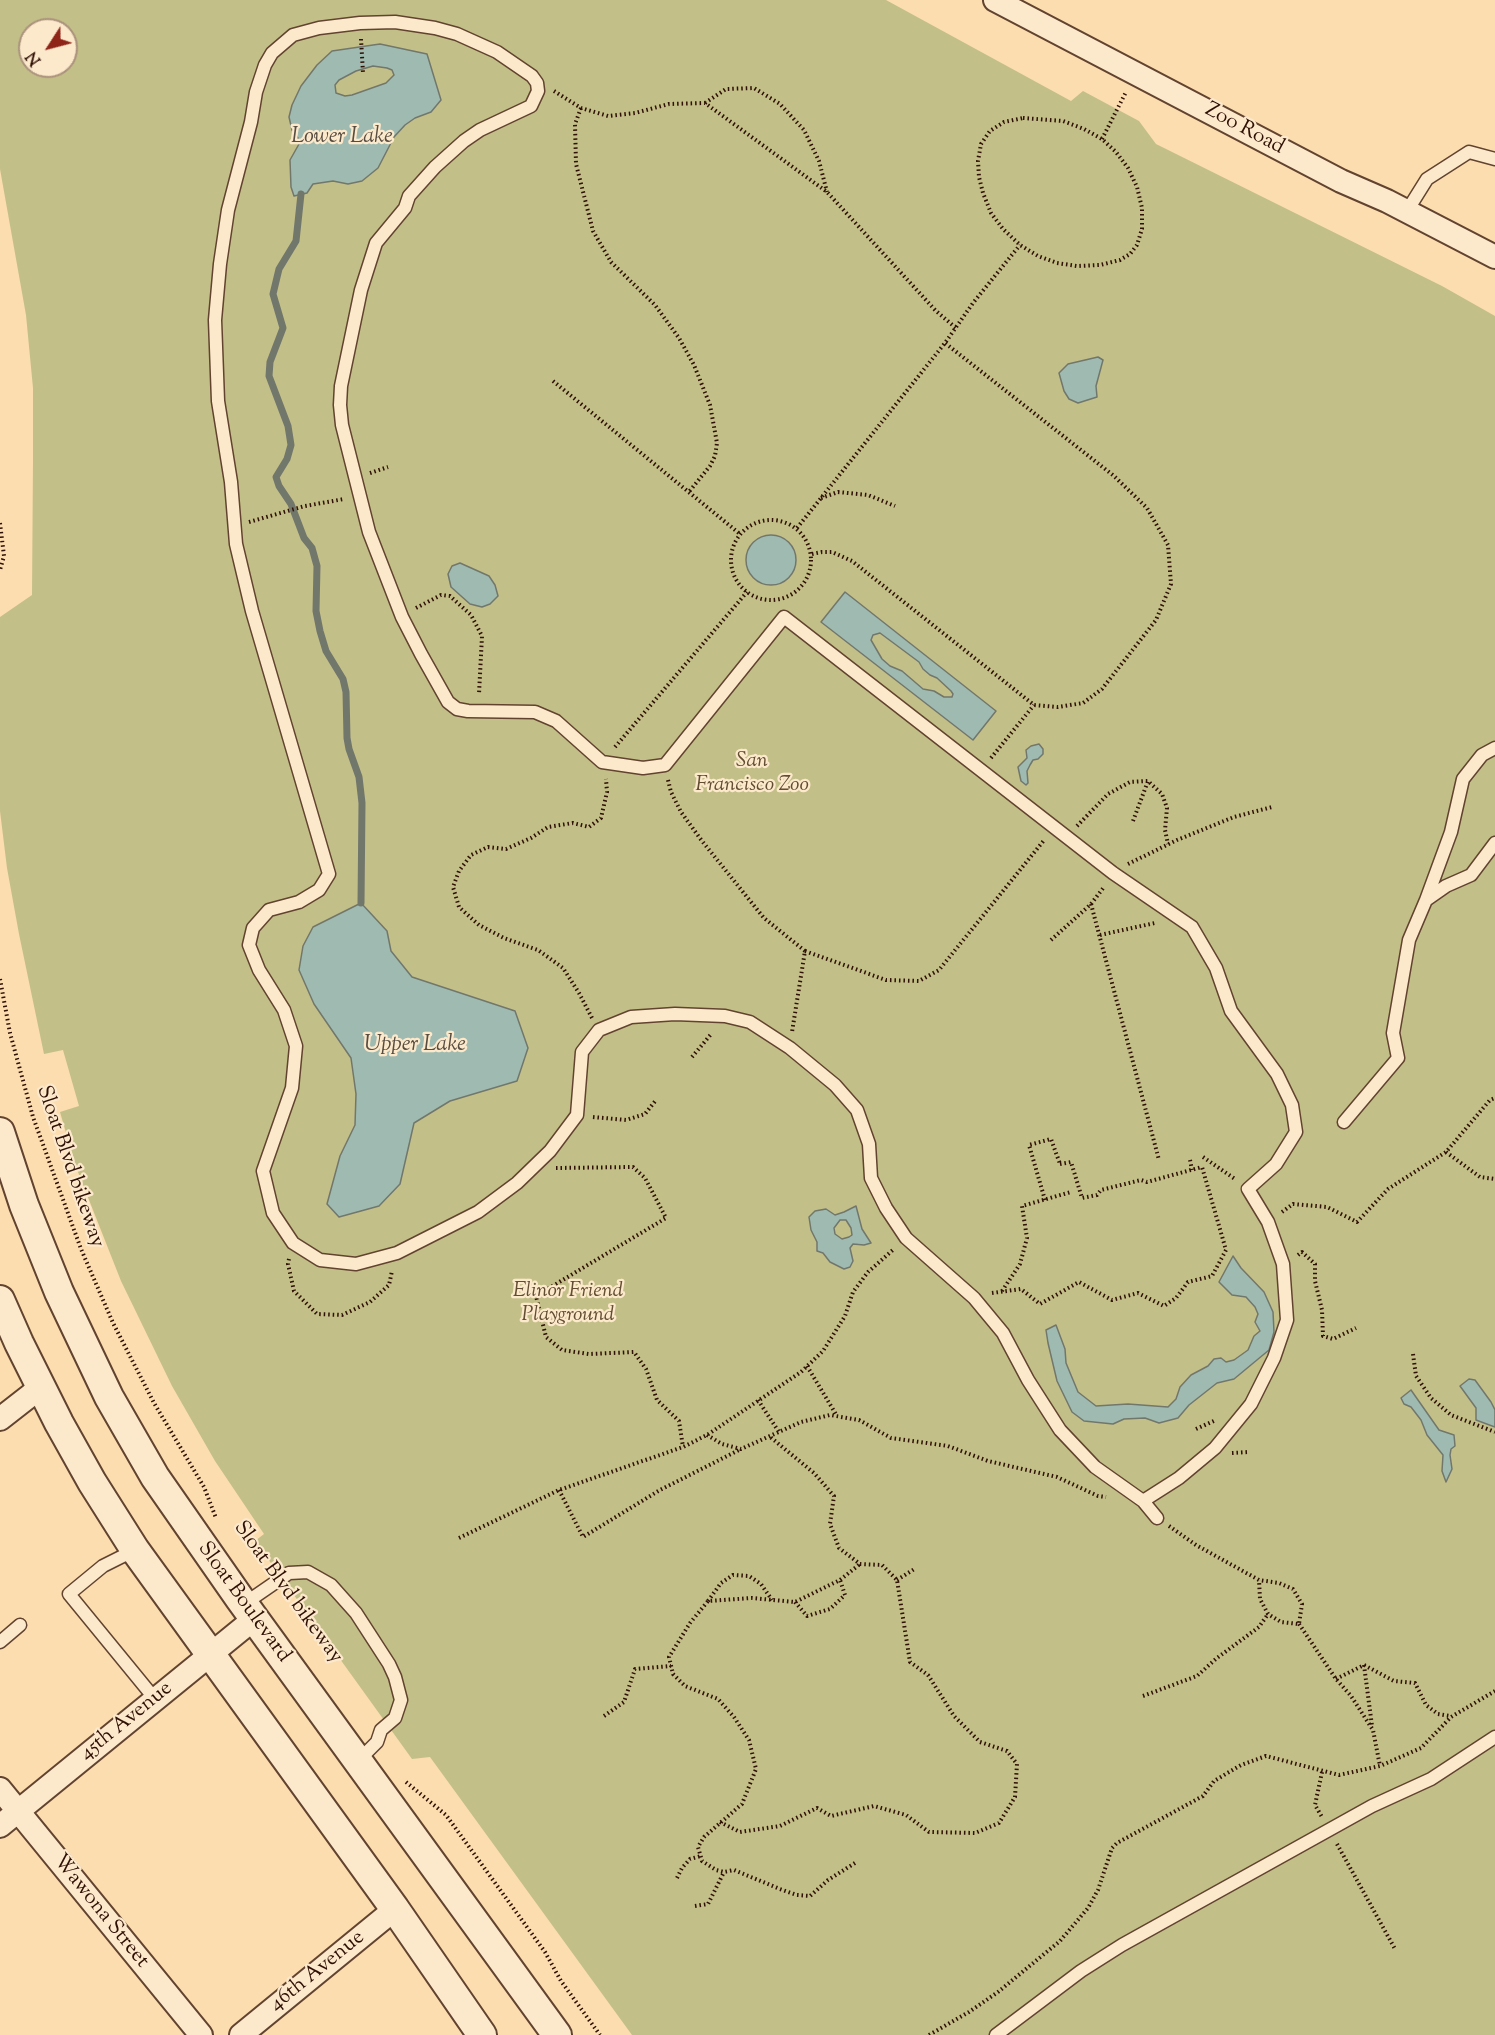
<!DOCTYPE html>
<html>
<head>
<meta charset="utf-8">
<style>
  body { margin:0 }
  #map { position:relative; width:1495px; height:2035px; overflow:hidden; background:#fbddb0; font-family:"Sorts Mill Goudy",serif }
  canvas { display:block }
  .north { position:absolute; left:18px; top:18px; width:60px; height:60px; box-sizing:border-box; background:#fce9cc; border:2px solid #aa927c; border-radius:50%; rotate:234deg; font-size:16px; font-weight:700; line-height:24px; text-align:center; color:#2f1004 }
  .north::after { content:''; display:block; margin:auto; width:21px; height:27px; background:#8f2418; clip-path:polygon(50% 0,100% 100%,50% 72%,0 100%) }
</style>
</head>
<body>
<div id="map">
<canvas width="1495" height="2035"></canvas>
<div class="north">N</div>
</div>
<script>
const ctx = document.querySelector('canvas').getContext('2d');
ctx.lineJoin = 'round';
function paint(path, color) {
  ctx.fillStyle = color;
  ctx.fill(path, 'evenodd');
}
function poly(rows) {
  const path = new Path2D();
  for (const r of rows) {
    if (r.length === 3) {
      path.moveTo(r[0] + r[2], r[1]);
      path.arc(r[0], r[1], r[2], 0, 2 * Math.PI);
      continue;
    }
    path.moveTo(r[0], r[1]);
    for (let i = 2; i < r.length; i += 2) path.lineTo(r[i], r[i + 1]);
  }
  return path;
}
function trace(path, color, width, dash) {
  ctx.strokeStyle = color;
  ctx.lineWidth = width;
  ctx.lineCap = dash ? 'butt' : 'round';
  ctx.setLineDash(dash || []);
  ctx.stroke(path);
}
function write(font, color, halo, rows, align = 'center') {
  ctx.font = font + ' "Sorts Mill Goudy",serif';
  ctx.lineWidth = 4.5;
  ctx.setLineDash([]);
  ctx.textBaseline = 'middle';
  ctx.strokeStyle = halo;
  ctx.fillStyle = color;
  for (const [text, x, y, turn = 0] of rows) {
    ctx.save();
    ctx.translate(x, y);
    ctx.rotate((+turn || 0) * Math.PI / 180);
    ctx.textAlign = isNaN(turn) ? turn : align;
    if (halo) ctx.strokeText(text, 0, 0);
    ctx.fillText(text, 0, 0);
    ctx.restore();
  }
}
paint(poly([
  [0,0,886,0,1071,101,1083,91,1139,121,1156,144,1442,286,1495,316,1495,2035,632,2035,430,1757,412,1759,255,1541,264,1534,215,1461,172,1386,121,1281,76,1167,60,1112,79,1106,63,1050,44,1054,19,934,7,868,0,811,0,617,32,595,33,461,33,388,26,315,0,169],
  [30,30,66,30,66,66,30,66]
]), '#c3bf88');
const water = poly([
  [380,44,427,54,441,100,431,112,415,118,405,125,394,137,378,168,362,181,348,184,333,181,313,184,307,193,294,196,291,187,290,160,299,144,298,138,292,130,289,117,292,105,301,86,317,65,332,51,380,44],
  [373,66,387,68,392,70,394,75,386,83,352,95,345,96,336,93,335,85,339,80,356,71,373,66],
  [1098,357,1103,360,1096,386,1097,397,1078,403,1069,399,1064,391,1059,373,1068,364,1098,357],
  [771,560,25],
  [460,563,489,576,495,585,498,596,490,604,482,607,470,604,451,587,448,574,452,566,460,563],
  [845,592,996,711,973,740,821,622,845,592],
  [880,633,919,662,923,669,930,675,937,678,951,691,953,694,952,697,944,697,934,691,923,689,902,671,890,666,882,659,871,640,873,635,880,633],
  [1039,744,1043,749,1043,754,1038,759,1033,760,1030,765,1027,771,1028,783,1026,785,1021,781,1018,767,1027,758,1026,750,1031,746,1039,744],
  [361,903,387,931,391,951,412,977,515,1011,528,1048,517,1081,450,1101,414,1123,400,1184,379,1206,339,1217,327,1204,340,1156,355,1125,356,1094,351,1058,314,1004,299,970,303,946,313,927,361,903],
  [856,1206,862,1229,871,1243,864,1245,853,1244,850,1248,853,1261,850,1267,844,1269,830,1262,823,1253,817,1251,817,1242,811,1230,809,1217,815,1211,826,1209,835,1215,844,1212,856,1206],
  [840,1220,846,1220,851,1228,852,1235,849,1237,842,1239,835,1234,834,1228,840,1220],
  [1233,1256,1241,1268,1264,1292,1273,1312,1274,1332,1269,1350,1234,1379,1217,1383,1189,1405,1178,1418,1159,1423,1145,1418,1124,1419,1113,1424,1084,1421,1072,1412,1057,1381,1048,1343,1046,1330,1056,1325,1065,1349,1066,1363,1078,1392,1096,1406,1128,1404,1168,1407,1176,1399,1180,1387,1191,1375,1208,1366,1214,1359,1221,1358,1226,1362,1234,1360,1248,1350,1254,1336,1260,1331,1255,1322,1258,1314,1255,1307,1246,1297,1232,1295,1219,1282,1233,1256],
  [1469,1379,1475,1380,1491,1402,1495,1410,1495,1427,1476,1420,1476,1408,1460,1386,1469,1379],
  [1411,1390,1439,1430,1454,1435,1455,1446,1451,1449,1450,1455,1452,1469,1446,1482,1442,1471,1443,1455,1427,1435,1421,1420,1411,1407,1404,1404,1401,1398,1411,1390]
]);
paint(water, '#9fbbb1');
trace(water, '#72776c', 1.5);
trace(poly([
  [301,194,296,241,279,269,273,294,283,328,270,362,269,376,288,426,291,445,287,459,276,477,279,486,291,504,304,538,312,548,317,566,316,611,320,631,326,651,343,679,346,692,347,738,349,749,359,777,362,803,361,903]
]), '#72776c', 7);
const service = poly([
  [1407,211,1427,179,1469,152,1495,159],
  [1426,900,1451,832,1463,779,1482,755,1495,748],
  [1344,1122,1398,1058,1393,1033,1409,940,1426,900,1446,886,1471,875,1495,843],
  [1143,1501,1179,1478,1215,1448,1251,1404,1274,1358,1287,1320,1283,1264,1268,1222,1248,1189,1276,1164,1296,1132,1292,1105,1277,1074,1231,1011,1216,968,1192,927,1113,873,784,617,665,765,643,768,602,762,556,721,535,712,468,711,457,709,448,702,421,654,402,617,369,532,342,425,340,405,341,386,361,290,376,243,405,208,409,196,435,167,464,141,480,130,531,106,538,91,537,83,532,76,497,52,457,34,435,28,395,22,360,23,319,28,293,35,272,53,265,65,256,92,251,122,228,210,220,264,215,320,218,401,231,482,236,544,252,611,329,874,319,890,299,902,269,910,253,928,249,945,259,970,284,1010,296,1046,292,1088,263,1171,273,1213,293,1243,320,1260,356,1264,397,1253,478,1212,517,1183,550,1151,577,1115,582,1052,599,1030,631,1017,675,1014,725,1016,750,1022,790,1048,835,1085,857,1110,869,1144,871,1178,886,1208,906,1238,974,1298,1003,1333,1028,1380,1060,1430,1095,1467,1143,1501,1157,1518],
  [135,1550,103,1566,69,1594,155,1699],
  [244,1604,289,1573,308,1572,331,1585,356,1613,389,1664,395,1677,401,1700,395,1718,381,1730,377,1742,358,1761],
  [0,1642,20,1625],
  [996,2035,1081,1971,1122,1945,1372,1806,1431,1779,1495,1737]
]);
const minor = poly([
  [995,0,1341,181,1387,201,1495,257],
  [0,1419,41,1387],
  [0,1789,201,2035],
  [0,1826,254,1619],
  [241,2035,395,1909]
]);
const tertiary = poly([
  [0,1132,24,1205,59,1292,109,1397,155,1477,240,1599,557,2035],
  [0,1300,19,1343,59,1423,92,1482,135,1550,395,1909,482,2035]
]);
trace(service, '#62432f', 15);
trace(minor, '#62432f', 26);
trace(tertiary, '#62432f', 32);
trace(poly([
  [361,39,363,73],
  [554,91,581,108,608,116,635,113,669,104,705,103,827,192,936,311,956,328],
  [705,103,726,89,754,88,780,104,804,130,819,161,827,192],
  [581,108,575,124,576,164,593,231,611,262,655,305,679,338,694,365,710,405,717,443,715,456,710,466,688,493],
  [1023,118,1063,121,1084,129,1102,139,1116,152,1128,168,1137,187,1142,208,1142,229,1137,245,1130,254,1120,260,1100,265,1077,266,1057,263,1038,256,1020,245,1003,229,991,213,983,193,979,177,978,161,981,144,990,131,1004,122,1023,118],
  [1102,139,1126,92],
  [553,381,740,534],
  [370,473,388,467],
  [821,498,838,492,868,495,895,506],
  [771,560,40],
  [249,522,305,506,344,499],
  [0,523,4,556,0,570],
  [797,528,945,343,973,303,1020,245],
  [812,554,822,552,832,552,852,561,1034,705,1058,707,1083,703,1102,689,1156,620,1171,584,1168,545,1147,508,1114,476,945,343],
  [416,608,441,595,450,596,471,615,482,636,479,694],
  [615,747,747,592],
  [991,758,1034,705],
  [668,780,671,792,681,812,702,841,764,918,805,951,792,1032],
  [1133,821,1148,781],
  [1077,826,1108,794,1130,782,1148,781,1162,794,1167,808,1165,830,1168,844],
  [1128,864,1177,840,1234,817,1272,807],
  [1091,904,1159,1160],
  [1100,935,1155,923],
  [1051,940,1091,904,1104,887],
  [805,951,886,980,919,981,939,970,1045,839],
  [0,979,10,1033,33,1117,81,1249,113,1323,154,1403,204,1487,216,1518],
  [592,1018,579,993,563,968,538,950,504,938,479,925,459,907,453,887,459,871,471,855,488,847,506,849,531,838,548,827,573,823,589,827,601,818,607,792,606,779],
  [692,1057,712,1033],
  [593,1117,626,1120,645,1114,656,1100],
  [1446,1152,1480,1177,1495,1179],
  [1203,1157,1235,1179],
  [1190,1160,1192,1170],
  [556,1168,633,1167,645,1178,666,1218,536,1296,546,1337,562,1350,589,1354,634,1352,646,1369,657,1400,679,1421,683,1447],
  [1045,1200,1029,1145,1051,1139,1060,1164],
  [1282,1212,1293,1204,1327,1207,1357,1222,1388,1189,1446,1152,1490,1100,1495,1098],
  [1298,1255,1302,1252,1315,1264,1315,1281,1322,1310,1323,1336,1333,1339,1356,1328],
  [289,1259,288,1264,294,1291,317,1314,342,1315,370,1302,389,1285,392,1271],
  [1002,1291,1020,1264,1027,1238,1022,1206,1071,1192],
  [992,1293,1021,1289,1040,1304,1079,1282,1112,1300,1138,1293,1164,1306,1176,1298,1188,1282,1212,1276,1226,1250,1202,1167],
  [1413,1354,1416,1376,1431,1398,1451,1415,1495,1432],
  [807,1366,837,1416],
  [758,1400,779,1432],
  [1196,1429,1216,1420],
  [707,1435,722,1444,741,1449,801,1422,830,1415,859,1420,891,1438,948,1446,988,1461,1057,1477,1098,1496,1106,1497],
  [1232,1453,1248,1452],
  [559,1490,583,1537,660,1490,741,1449],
  [1169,1526,1196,1545,1259,1580,1279,1583,1293,1589,1302,1604,1299,1624,1281,1622,1268,1614,1260,1599,1259,1580],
  [459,1538,559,1490,683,1447,707,1435,801,1372,823,1351,845,1316,853,1292,868,1272,894,1249],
  [897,1580,916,1568],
  [708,1601,721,1583,733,1575,749,1576,761,1584,772,1600],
  [795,1602,807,1616,830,1609,845,1595,840,1580],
  [1299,1624,1336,1679,1351,1696,1373,1730,1380,1766],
  [1364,1665,1372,1726],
  [1336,1679,1364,1665,1394,1681,1415,1683,1426,1705,1438,1714,1450,1716],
  [1143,1696,1197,1676,1217,1658,1259,1627,1268,1614],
  [604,1716,624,1702,635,1669,671,1666],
  [1322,1772,1315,1805,1322,1817],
  [406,1782,446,1815,545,1952,561,1981,600,2035],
  [720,1822,740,1832,780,1826,817,1808,831,1816,874,1806,906,1815,929,1832,975,1833,999,1823,1015,1797,1017,1764,1007,1751,980,1742,954,1716,928,1675,910,1662,897,1580,882,1565,860,1564,839,1548,830,1524,834,1496,814,1473,769,1436],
  [1337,1844,1395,1949],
  [855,1863,828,1880,810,1896,797,1895,780,1889,734,1870,724,1872,716,1870,702,1861,698,1847,704,1837,742,1804,756,1769,749,1740,734,1717,718,1699,685,1686,673,1674,669,1657,690,1623,708,1601,752,1598,795,1602,840,1580,860,1564],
  [677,1878,682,1868,690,1859,701,1856],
  [695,1906,708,1904,724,1872],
  [929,2035,969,2012,998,1992,1060,1941,1088,1908,1098,1890,1112,1848,1117,1843,1203,1796,1214,1781,1241,1765,1266,1756,1339,1775,1380,1766,1421,1748,1451,1717,1495,1691]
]), '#2f1004', 4, [1.5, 3]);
trace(service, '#fce9cc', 12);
trace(minor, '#fce9cc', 22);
trace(tertiary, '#fce9cc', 28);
trace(poly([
  [1060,1164,1071,1162,1082,1198,1097,1195,1101,1190,1141,1180,1147,1182,1202,1167]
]), '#2f1004', 4, [1.5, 3]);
write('21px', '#2f1004', '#fce9cc', [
  ["Zoo Road",1244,130,28],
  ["Sloat Blvd bikeway",69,1167,71],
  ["Sloat Blvd bikeway",287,1593,54],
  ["Sloat Boulevard",243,1603,54],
  ["45th Avenue",127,1722,-39],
  ["Wawona Street",100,1912,51],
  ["46th Avenue",318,1972,-39]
]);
write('italic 21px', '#634d32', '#fce9cc', [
  ["San",752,762],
  ["Francisco Zoo",752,786],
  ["Elinor Friend",568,1292],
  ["Playground",568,1316]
]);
write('italic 22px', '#564c41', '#fce9cc', [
  ["Lower Lake",342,138],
  ["Upper Lake",415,1046]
]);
</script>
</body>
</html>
